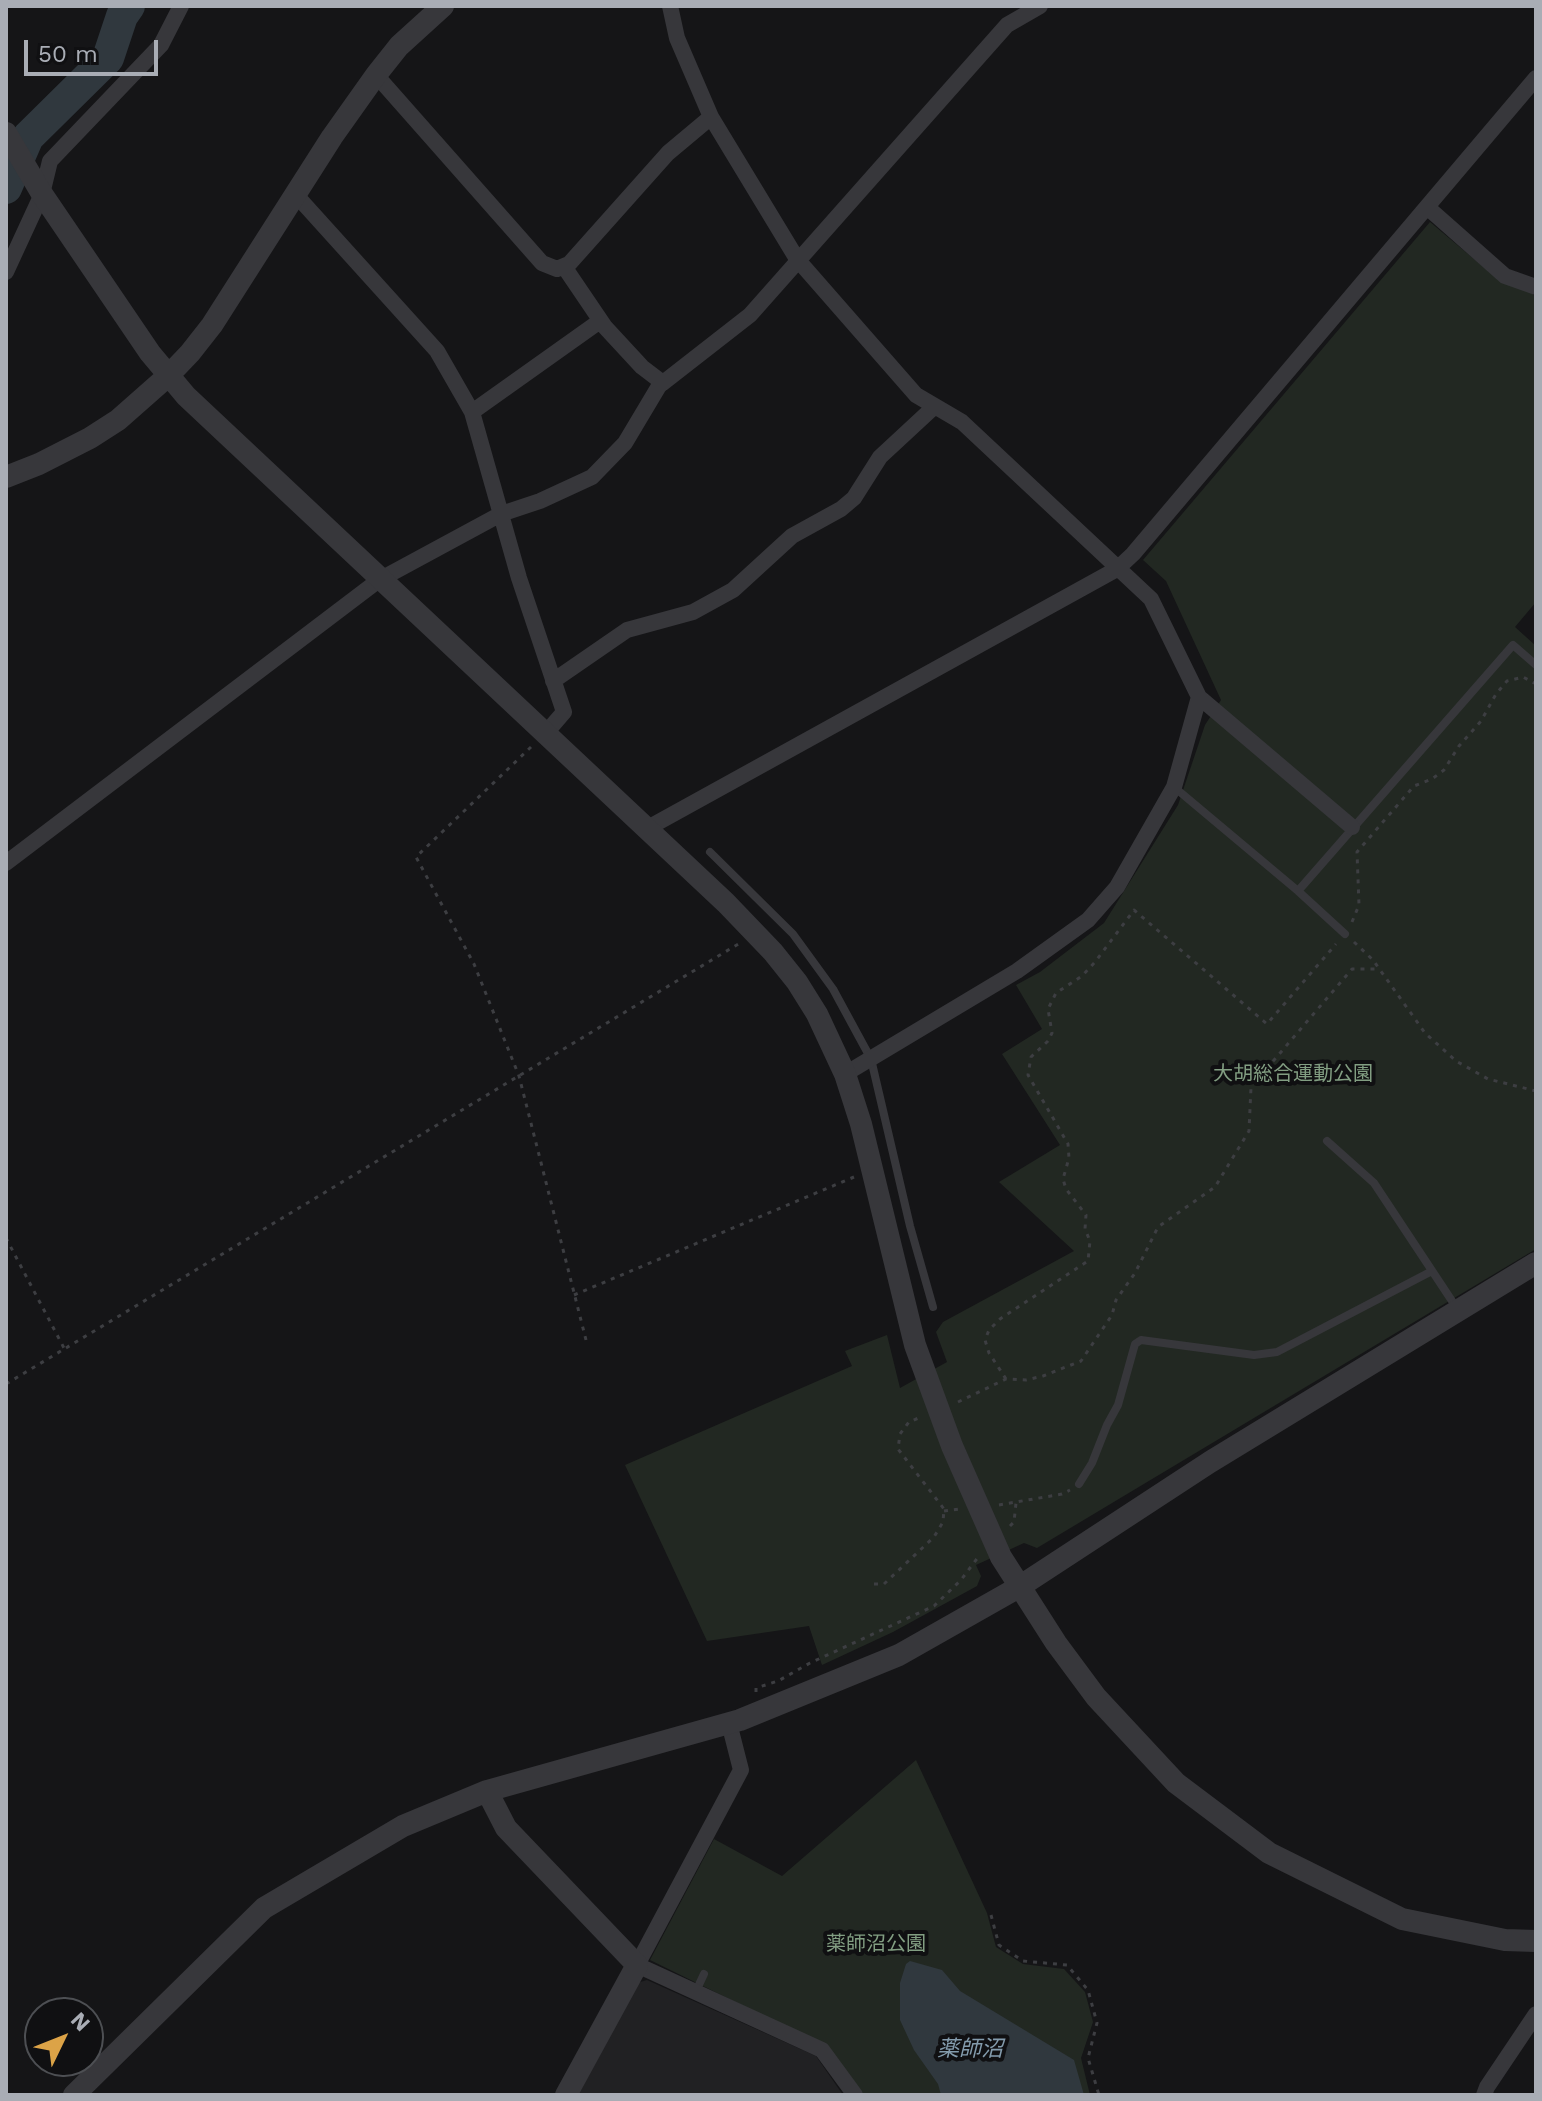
<!DOCTYPE html>
<html>
<head>
<meta charset="utf-8">
<style>
  body { margin:0 }
  #map { position:relative; width:1542px; height:2101px; overflow:hidden; background:#151517; font-family:"Work Sans",sans-serif }
  canvas { display:block }
  .frame { position:absolute; inset:0; border:8px solid #a9adb5; pointer-events:none }
  .north { position:absolute; left:24px; top:1997px; width:80px; height:80px; box-sizing:border-box; background:#101012; border:2px solid #4d4f53; border-radius:50%; rotate:47deg; font-size:22px; font-weight:700; line-height:32px; text-align:center; color:#a9adb5 }
  .north::after { content:''; display:block; margin:auto; width:28px; height:36px; background:#dca347; clip-path:polygon(50% 0,100% 100%,50% 72%,0 100%) }
  .scale { position:absolute; left:24px; top:40px; width:134px; height:36px; box-sizing:border-box; border:4px solid #a9adb5; border-top:0; padding-left:10px; font-size:24px; line-height:28px; white-space:nowrap; color:#a9adb5; -webkit-text-stroke:6px #101012; paint-order:stroke }
</style>
</head>
<body>
<div id="map">
<canvas width="1542" height="2101"></canvas>
<div class="frame"></div>
<div class="north">N</div>
<div class="scale">50 m</div>
</div>
<script>
const ctx = document.querySelector('canvas').getContext('2d');
ctx.lineJoin = 'round';
function paint(path, color) {
  ctx.fillStyle = color;
  ctx.fill(path, 'evenodd');
}
function poly(rows) {
  const path = new Path2D();
  for (const r of rows) {
    path.moveTo(r[0], r[1]);
    for (let i = 2; i < r.length; i += 2) path.lineTo(r[i], r[i + 1]);
  }
  return path;
}
function trace(path, color, width, dash) {
  ctx.strokeStyle = color;
  ctx.lineWidth = width;
  ctx.lineCap = dash ? 'butt' : 'round';
  ctx.setLineDash(dash || []);
  ctx.stroke(path);
}
function write(font, color, halo, rows, align = 'center') {
  ctx.font = font + ' "Work Sans","Noto Sans JP",sans-serif';
  ctx.lineWidth = 8;
  ctx.setLineDash([]);
  ctx.textBaseline = 'middle';
  ctx.strokeStyle = halo;
  ctx.fillStyle = color;
  for (const [text, x, y, turn = 0] of rows) {
    ctx.save();
    ctx.translate(x, y);
    ctx.rotate((+turn || 0) * Math.PI / 180);
    ctx.textAlign = isNaN(turn) ? turn : align;
    if (halo) ctx.strokeText(text, 0, 0);
    ctx.fillText(text, 0, 0);
    ctx.restore();
  }
}
paint(poly([
  [647,1980,816,2056,843,2095,575,2095,637,1983]
]), '#212123');
paint(poly([
  [1430,222,1499,280,1527,289,1536,297,1536,602,1515,627,1536,646,1536,1249,1037,1548,1024,1543,976,1565,981,1576,977,1586,893,1632,822,1665,809,1626,707,1641,625,1465,852,1366,845,1351,887,1335,900,1388,947,1362,936,1332,943,1322,1074,1251,999,1182,1060,1145,1002,1054,1042,1029,1016,985,1040,972,1104,923,1178,805,1205,725,1221,700,1166,581,1143,560],
  [916,1760,987,1913,996,1947,1023,1964,1064,1969,1085,1992,1093,2022,1081,2058,1090,2095,861,2095,823,2045,650,1960,714,1839,782,1876]
]), '#222822');
paint(poly([
  [910,1961,942,1970,960,1991,1074,2060,1084,2095,941,2095,938,2084,914,2050,900,2020,900,1983,906,1964]
]), '#30383e');
trace(poly([
  [6,188,28,137,108,58,122,16,129,6]
]), '#30383e', 32);
trace(poly([
  [531,747,416,857,474,964,519,1076,586,1340],
  [1352,922,1359,905,1357,852,1414,786,1432,779,1444,770,1459,746,1481,721,1496,694,1507,681,1523,677,1536,684],
  [1354,942,1373,960,1425,1033,1456,1061,1488,1079,1536,1091],
  [6,1238,65,1350],
  [574,1295,854,1177],
  [1006,1379,989,1353,985,1340,989,1330,1000,1319,1088,1261,1090,1241,1085,1229,1086,1215,1066,1189,1063,1179,1069,1158,1068,1144,1028,1075,1031,1057,1048,1041,1052,1033,1048,1009,1056,993,1082,976,1095,962,1134,910,1267,1024,1336,944],
  [6,1384,740,943],
  [958,1402,1006,1379,1026,1380,1043,1376,1081,1361,1112,1315,1116,1300,1135,1273,1158,1227,1215,1187,1249,1131,1251,1087,1352,969,1378,969],
  [999,1505,1062,1494,1070,1490],
  [944,1511,960,1509],
  [1010,1526,1014,1522,1016,1503],
  [874,1584,884,1584,934,1537,943,1522,944,1509,898,1449,900,1434,909,1422,921,1417],
  [756,1692,756,1688,778,1681,810,1663,934,1606,961,1580,979,1556],
  [991,1915,999,1945,1023,1961,1067,1965,1088,1990,1097,2023,1088,2058,1099,2095]
]), '#3d3e42', 3, [4, 6]);
trace(poly([
  [1174,787,1298,891,1345,934],
  [710,852,793,934,833,989,871,1059,910,1226,933,1307],
  [1298,891,1513,645,1536,665],
  [1327,1141,1374,1183,1458,1310],
  [1079,1484,1092,1463,1107,1425,1118,1405,1135,1344,1141,1340,1254,1355,1277,1352,1432,1271],
  [696,1991,704,1974]
]), '#37373b', 8);
trace(poly([
  [670,6,677,38,711,117,797,259,916,395,962,422,1151,599,1199,697,1352,827],
  [376,75,542,263,557,269,569,264,668,153,711,117],
  [296,195,437,351,472,412,519,578,564,712,545,734],
  [1427,207,1505,276,1536,287],
  [565,268,605,327,642,367,663,383],
  [6,272,42,194,50,161,161,45,181,6],
  [472,412,600,321],
  [553,681,627,630,693,612,733,590,792,536,841,509,854,498,880,457,935,406],
  [646,829,1117,569,1133,554,1536,78],
  [6,863,379,580,501,514,540,501,592,477,625,443,659,386,750,315,1007,25,1040,6],
  [845,1074,1017,971,1088,920,1117,887,1174,787,1199,697],
  [729,1723,741,1770,637,1965,822,2050,855,2095],
  [1484,2095,1487,2087,1536,2014]
]), '#37373b', 16);
trace(poly([
  [6,133,42,194,150,353,186,396,726,903,773,952,797,982,817,1014,845,1074,861,1124,915,1345,952,1446,1001,1557,1056,1643,1096,1697,1176,1783,1269,1853,1402,1919,1505,1940,1536,1941],
  [6,477,39,464,90,438,118,420,169,375,190,353,212,325,332,137,376,75,399,46,443,6],
  [487,1791,506,1828,637,1965,566,2095],
  [74,2095,264,1908,403,1826,487,1791,740,1720,899,1655,1019,1587,1210,1462,1536,1263]
]), '#37373b', 22);
write('20px', '#829e82', '#101012', [
  ["大胡総合運動公園",1293,1074],
  ["薬師沼公園",876,1944]
]);
write('italic 22px', '#839bac', '#101012', [
  ["薬師沼",970,2050]
]);
</script>
</body>
</html>
